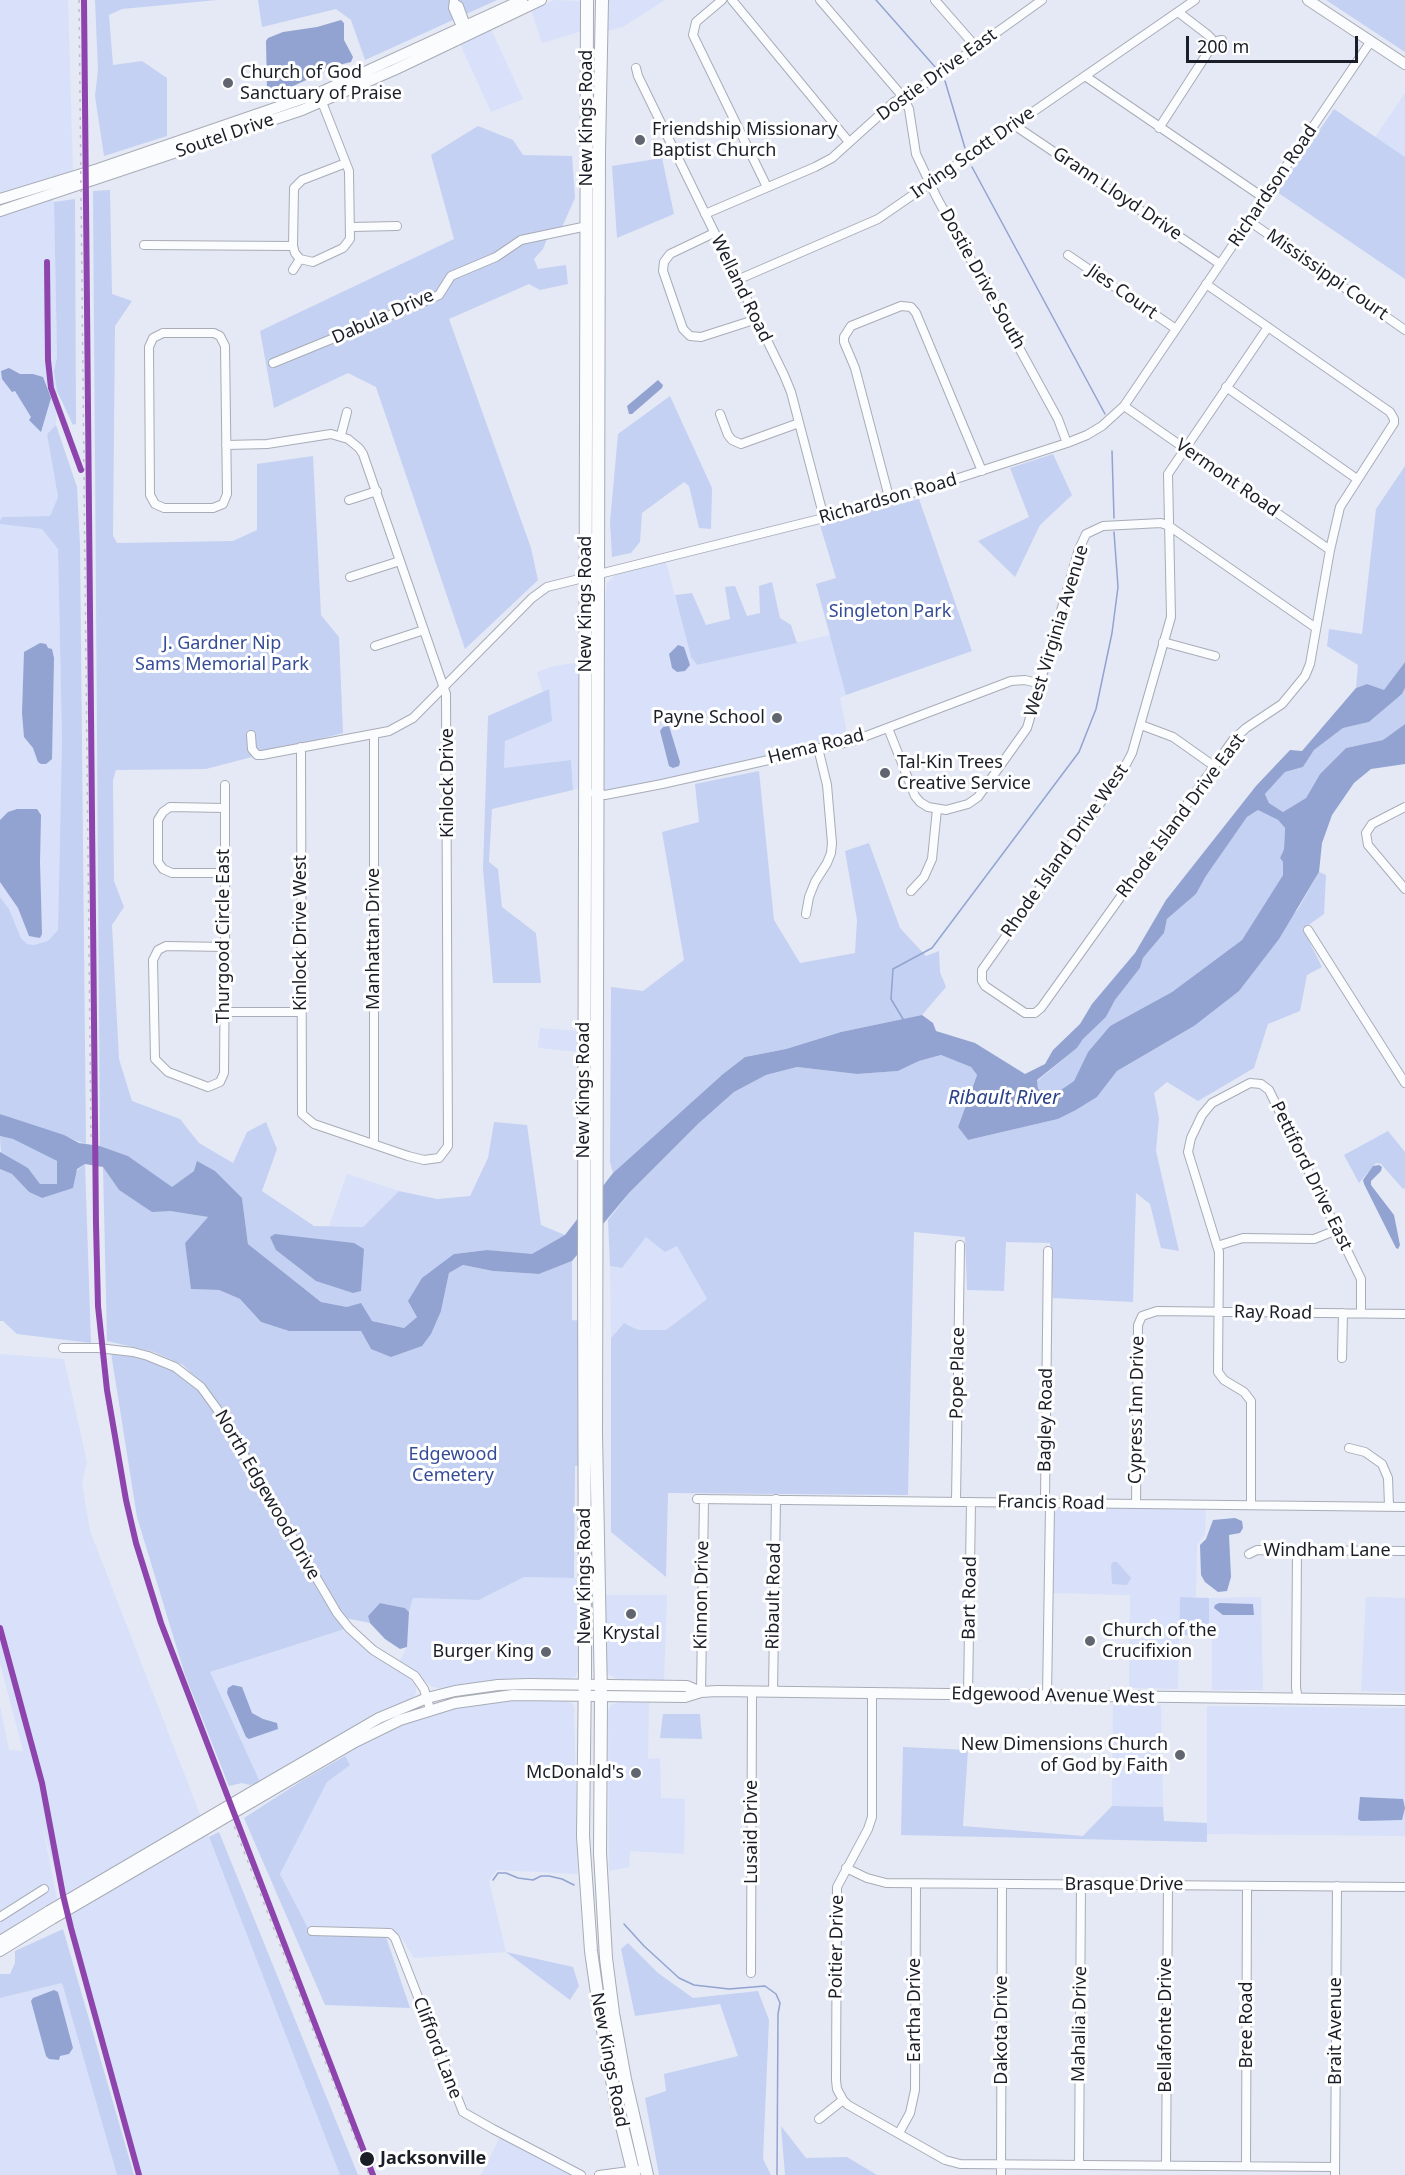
<!DOCTYPE html>
<html>
<head>
<meta charset="utf-8">
<style>
  body { margin:0 }
  #map { position:relative; width:1405px; height:2175px; overflow:hidden; background:#e4e9f5; font-family:"Noto Sans",sans-serif }
  canvas { display:block }
  .scale { position:absolute; left:1186px; top:36px; width:172px; height:27px; box-sizing:border-box; border:3px solid #1a1e27; border-top:0; padding-left:8px; font-size:18px; line-height:21px; white-space:nowrap; color:#1a1e27; -webkit-text-stroke:4px #fff; paint-order:stroke }
</style>
</head>
<body>
<div id="map">
<canvas width="1405" height="2175"></canvas>
<div class="scale">200 m</div>
</div>
<script>
const ctx = document.querySelector('canvas').getContext('2d');
ctx.lineJoin = 'round';
function paint(path, color) {
  ctx.fillStyle = color;
  ctx.fill(path, 'evenodd');
}
function poly(rows) {
  const path = new Path2D();
  for (const r of rows) {
    path.moveTo(r[0], r[1]);
    for (let i = 2; i < r.length; i += 2) path.lineTo(r[i], r[i + 1]);
  }
  return path;
}
function trace(path, color, width, dash) {
  ctx.strokeStyle = color;
  ctx.lineWidth = width;
  ctx.lineCap = dash ? 'butt' : 'round';
  ctx.setLineDash(dash || []);
  ctx.stroke(path);
}
function write(font, color, halo, rows, align = 'center') {
  ctx.font = font + ' "Noto Sans",sans-serif';
  ctx.lineWidth = 6;
  ctx.setLineDash([]);
  ctx.textBaseline = 'middle';
  ctx.strokeStyle = halo;
  ctx.fillStyle = color;
  for (const [text, x, y, turn = 0] of rows) {
    ctx.save();
    ctx.translate(x, y);
    ctx.rotate((+turn || 0) * Math.PI / 180);
    ctx.textAlign = isNaN(turn) ? turn : align;
    if (halo) ctx.strokeText(text, 0, 0);
    ctx.fillText(text, 0, 0);
    ctx.restore();
  }
}
paint(poly([
  [0,0,68,0,73,171,0,195],
  [554,0,579,1,581,5,582,31,542,43,531,10],
  [607,0,665,0,623,27,607,31],
  [491,29,523,99,491,112,460,44],
  [1405,93,1405,157,1375,137],
  [52,198,54,202,57,357,54,371,57,391,56,425,47,434,58,497,50,516,2,517,0,521,0,216],
  [0,524,42,529,58,549,62,739,58,930,48,941,33,945,27,944,21,938,9,909,0,897],
  [666,562,691,657,697,665,830,635,846,695,840,698,848,739,602,793,602,628,607,583,615,575],
  [581,662,580,788,573,790,571,760,504,769,505,742,549,690,543,692,537,672,554,666],
  [540,1028,580,1031,580,1052,538,1048],
  [347,1174,399,1191,363,1227,329,1226],
  [646,1236,677,1246,707,1299,666,1330,638,1330,624,1323,611,1338,610,1266,622,1268],
  [0,1354,64,1359,87,1462,82,1483,90,1531,340,2175,136,2175,42,1823,57,1899,0,1936,0,1706,9,1750,23,1751,0,1663],
  [1053,1505,1206,1507,1205,1534,1197,1545,1196,1597,1180,1597,1178,1689,1129,1688,1130,1595,1051,1593],
  [524,1577,577,1578,578,1670,575,1677,568,1679,516,1678,483,1681,442,1689,431,1686,414,1671,399,1662,407,1647,409,1612,413,1598,479,1600],
  [603,1595,667,1595,664,1680,620,1680,609,1675,605,1668],
  [1261,1597,1263,1690,1212,1690,1212,1637,1209,1636,1209,1598],
  [1366,1597,1405,1598,1405,1692,1361,1691],
  [345,1629,384,1662,406,1674,416,1687,416,1694,411,1700,260,1782,210,1672],
  [512,1700,562,1700,572,1703,574,1707,578,1874,497,1870,489,1881,506,1952,414,1958,399,1934,311,1934,280,1874,327,1782,349,1765,343,1753,389,1729,432,1714,461,1707],
  [622,1701,649,1701,648,1759,660,1758,661,1798,685,1799,684,1854,630,1851,629,1867,609,1871,608,1711,611,1705],
  [1113,1705,1161,1705,1163,1807,1112,1806],
  [1207,1706,1405,1708,1405,1836,1207,1834],
  [62,1983,117,2175,0,2175,0,1998],
  [500,2137,571,2175,481,2175]
]), '#d8e1f9');
paint(poly([
  [95,0,217,0,122,9,109,15,113,65,142,61,167,78,167,136,104,156,95,96,98,70],
  [258,0,497,0,365,60,351,20,336,9,262,27],
  [1326,0,1405,0,1405,52],
  [1334,109,1405,157,1405,279,1277,192],
  [478,126,513,140,523,155,572,156,575,198,562,227,547,239,543,249,534,259,538,269,566,265,568,284,540,290,529,284,449,319,531,548,538,580,465,649,376,387,348,373,274,408,260,331,454,239,431,155],
  [662,158,674,214,617,238,612,166],
  [110,190,112,294,132,301,115,326,113,536,117,543,233,541,257,530,257,464,313,456,321,615,339,637,343,733,206,769,116,770,113,780,114,881,124,907,112,925,119,1059,132,1101,180,1119,199,1143,233,1163,247,1132,266,1122,277,1149,262,1191,314,1226,363,1227,399,1191,437,1199,470,1196,488,1158,494,1122,527,1125,541,1225,565,1235,532,1255,487,1250,454,1254,417,1317,404,1328,372,1321,347,1307,321,1302,248,1244,242,1198,194,1171,172,1188,128,1156,100,1146,93,191],
  [75,199,76,424,73,425,57,391,54,371,57,357,54,202],
  [670,396,712,488,711,529,699,528,689,486,684,482,642,513,640,542,631,553,612,557,610,522,618,434],
  [56,425,77,487,80,545,86,1144,0,1114,0,897,9,909,21,938,27,944,33,945,48,941,58,930,62,739,58,549,42,529,0,524,0,521,2,517,50,516,58,497,47,434],
  [1053,454,1072,495,1040,525,1015,577,978,541,1029,517,1010,468],
  [1405,466,1405,662,1384,691,1367,684,1356,688,1358,665,1327,646,1329,629,1362,634,1376,509],
  [919,499,972,651,846,695,816,584,836,578,820,525],
  [772,582,780,618,791,625,797,643,697,665,691,657,675,595,692,593,706,625,730,619,725,587,735,586,747,616,760,613,759,586],
  [1405,688,1405,724,1383,740,1346,748,1320,774,1306,798,1283,812,1269,803,1265,794,1285,772,1303,767,1314,750,1343,728,1369,722,1402,694],
  [549,689,552,721,505,741,504,768,571,760,573,790,492,809,489,862,498,869,502,907,536,933,541,983,493,983,483,869,488,716],
  [759,771,774,920,800,963,855,953,857,920,845,851,869,843,900,928,926,956,939,951,940,972,946,987,922,1015,841,1032,786,1049,745,1057,723,1074,613,1173,610,1162,611,987,643,991,684,960,662,832,699,822,695,784],
  [1258,810,1278,820,1285,828,1284,849,1280,858,1283,862,1283,875,1242,940,1172,992,1110,1026,1088,1052,1074,1081,1052,1096,1038,1089,1037,1081,1077,1048,1083,1039,1106,1017,1115,1000,1140,968,1143,958,1164,933,1167,919,1196,894,1206,876,1247,817],
  [1319,872,1326,875,1324,914,1303,929,1322,967,1307,975,1300,1011,1268,1024,1254,1068,1198,1101,1167,1082,1154,1093,1159,1118,1156,1151,1179,1251,1161,1248,1150,1204,1136,1193,1133,1302,1053,1298,1050,1243,1006,1242,1004,1291,967,1290,965,1237,914,1232,908,1495,668,1493,666,1577,611,1532,611,1338,624,1323,638,1330,666,1330,707,1299,677,1246,665,1252,646,1237,622,1268,610,1266,608,1220,629,1193,699,1123,734,1092,766,1075,797,1067,857,1074,898,1071,919,1061,941,1055,971,1067,977,1075,958,1127,968,1140,1058,1119,1076,1110,1097,1097,1117,1071,1194,1026,1298,909],
  [1388,1131,1405,1152,1405,1188,1403,1189,1381,1164,1376,1163,1359,1183,1344,1155],
  [0,1136,13,1139,57,1161,57,1184,40,1184,28,1168,1,1154],
  [85,1164,91,1343,17,1334,3,1321,0,1321,0,1169,12,1174,29,1192,42,1198],
  [103,1167,119,1190,152,1211,170,1211,208,1217,185,1243,192,1289,219,1290,240,1299,261,1322,289,1331,361,1331,371,1349,441,1311,449,1273,463,1265,493,1271,539,1274,572,1261,572,1320,581,1321,580,1466,575,1466,574,1578,524,1577,479,1600,413,1598,409,1612,405,1608,380,1603,368,1616,370,1623,345,1618,328,1594,200,1382,183,1365,154,1352,107,1341],
  [111,1353,133,1355,155,1361,177,1373,195,1386,211,1406,323,1599,345,1629,210,1672,260,1782,250,1785,242,1783,229,1786,185,1675,137,1517],
  [1113,1562,1117,1562,1131,1578,1127,1585,1112,1584,1111,1565],
  [1180,1597,1209,1598,1209,1636,1179,1635],
  [663,1714,700,1714,702,1739,660,1738],
  [903,1747,968,1750,963,1826,1083,1836,1112,1806,1163,1807,1164,1821,1207,1823,1207,1842,901,1835],
  [345,1756,350,1765,327,1782,280,1874,311,1934,385,1934,410,2008,325,2005,244,1818,303,1780],
  [219,1832,358,2175,340,2175,209,1837],
  [63,1929,134,2175,117,2175,62,1983,0,1998,0,1974,10,1974,15,1963,15,1951],
  [628,1943,658,1973,693,1998,758,1991,769,2020,763,2159,771,2175,659,2175,645,2098,666,2091,664,2074,738,2056,720,2004,635,2016,621,1949],
  [506,1952,573,1967,579,1986,570,2000],
  [781,2126,806,2158,847,2157,877,2175,785,2175]
]), '#c4d1f2');
paint(poly([
  [341,20,344,23,344,40,353,57,351,62,339,65,278,93,272,94,267,91,266,41,268,38,283,32,317,27],
  [9,368,20,374,33,374,43,377,51,398,41,432,29,420,31,417,15,391,12,392,2,379,1,371],
  [658,380,663,385,662,388,632,414,629,414,627,406],
  [40,643,46,644,48,648,52,649,54,658,52,759,46,764,41,764,38,762,33,748,24,737,22,713,24,652],
  [678,645,684,647,690,665,685,671,677,672,672,668,669,654],
  [1405,662,1405,688,1402,694,1369,722,1343,728,1314,750,1303,767,1285,772,1265,794,1269,803,1283,812,1306,798,1320,774,1346,748,1383,740,1405,724,1405,764,1371,769,1354,783,1332,815,1322,843,1319,872,1279,939,1239,991,1194,1026,1117,1071,1097,1097,1076,1110,1058,1119,968,1140,958,1127,977,1075,971,1067,941,1055,919,1061,898,1071,857,1074,797,1067,766,1075,734,1092,699,1123,629,1193,572,1261,539,1274,493,1271,463,1265,449,1273,441,1311,431,1334,422,1346,391,1357,371,1349,361,1331,289,1331,261,1322,240,1299,219,1290,191,1289,185,1243,208,1217,170,1211,152,1212,119,1190,103,1167,85,1164,77,1169,73,1188,42,1198,29,1192,12,1174,0,1169,0,1152,28,1168,40,1184,57,1184,57,1161,13,1139,0,1136,0,1114,64,1135,79,1143,100,1146,128,1156,172,1187,194,1171,197,1161,215,1171,242,1198,248,1244,321,1302,347,1307,361,1303,372,1321,404,1328,417,1317,408,1301,422,1278,454,1254,487,1250,532,1254,565,1235,613,1173,723,1074,745,1057,786,1049,841,1032,922,1015,933,1023,936,1031,975,1043,1025,1074,1045,1064,1053,1050,1080,1024,1092,1004,1135,953,1166,900,1256,786,1290,750,1302,751,1356,688,1367,684,1384,690],
  [1258,810,1278,820,1285,828,1284,849,1280,858,1283,862,1283,875,1242,940,1172,992,1110,1026,1088,1052,1074,1081,1052,1096,1038,1089,1037,1080,1077,1048,1083,1039,1106,1017,1115,1000,1140,968,1143,958,1164,933,1167,919,1196,894,1206,876,1247,817],
  [669,726,680,762,679,766,673,768,669,766,660,731,663,727],
  [17,809,37,809,41,815,40,862,42,934,40,938,29,936,18,908,0,882,0,820,8,812],
  [1379,1165,1382,1167,1381,1171,1371,1181,1371,1185,1394,1215,1400,1245,1398,1249,1396,1248,1364,1184,1363,1180,1373,1166],
  [275,1234,354,1243,364,1249,361,1291,353,1293,316,1281,276,1250,270,1237],
  [1235,1518,1242,1521,1243,1528,1240,1533,1229,1535,1231,1577,1227,1591,1218,1592,1205,1582,1201,1575,1200,1545,1206,1539,1213,1520],
  [380,1603,405,1608,409,1612,407,1647,400,1649,385,1639,370,1623,368,1616],
  [1219,1603,1253,1604,1254,1615,1223,1615,1214,1608,1215,1605],
  [233,1685,242,1687,252,1713,263,1719,277,1723,278,1729,249,1739,246,1737,227,1693,228,1688],
  [1360,1797,1403,1799,1405,1808,1402,1820,1361,1821,1358,1819],
  [54,1990,58,1992,73,2048,69,2054,60,2056,59,2060,49,2059,46,2056,31,2001,33,1998]
]), '#92a3d1');
trace(poly([
  [876,0,936,68],
  [945,81,965,148],
  [972,167,1105,414],
  [1112,451,1114,518],
  [903,1019,891,999,893,969,932,948,1079,752,1096,709,1112,633,1118,587,1114,532],
  [493,1880,498,1873,506,1873,518,1878,533,1880,541,1876,549,1876,562,1879,574,1885],
  [624,1924,644,1946,679,1978,694,1985,729,1989,765,1986,776,1994,780,2003,778,2014,777,2175]
]), '#92a3d1', 1.5);
const minor = poly([
  [454,0,453,8,459,22,463,24],
  [722,0,696,22,693,35,767,187],
  [732,0,849,142],
  [820,0,903,97,909,109,916,154,937,198,1058,419,1067,443],
  [935,0,976,47],
  [454,3,459,6,464,20,463,24,465,31],
  [1212,42,1222,40],
  [636,68,638,76,784,375,791,392,824,518],
  [1085,76,1264,198],
  [1014,125,1220,264],
  [1159,128,1212,46,1211,38,1208,35,1178,12],
  [705,214,815,167,832,158,894,102,912,93,1042,0],
  [1249,221,1405,330],
  [351,227,397,226],
  [714,233,670,254,664,262,663,271,683,329,690,336,701,337,757,319],
  [144,245,293,246],
  [1068,255,1176,329],
  [300,259,313,262,343,248,350,239,349,171,320,97],
  [300,259,295,253,293,246,294,188,302,180,346,163],
  [293,270,300,259],
  [737,280,878,219,1195,0],
  [1206,284,1390,412,1394,419,1394,423,1340,507,1330,550,1310,664,1305,676,1282,704,1246,728,1233,740,1041,1008,1035,1013,1025,1013,985,986,982,981,982,970,1121,774,1132,753,1171,617,1168,474,1268,327],
  [163,333,214,333,220,336,225,346,227,494,223,504,213,508,164,508,155,504,150,495,149,347,153,338,163,333],
  [273,363,432,298,439,295,451,276,496,257,521,240,587,226],
  [1226,387,1357,479],
  [1124,406,1330,550],
  [720,414,728,435,732,440,741,444,799,423],
  [341,435,347,412],
  [226,445,267,444,331,434,348,439,359,448,363,454,446,694,448,1146,439,1158,424,1160,408,1156,314,1124,302,1114,301,747],
  [349,500,377,491],
  [890,501,855,368,844,342,844,337,851,326,901,306,911,307,916,313,982,471],
  [350,577,400,561],
  [1163,642,1215,656],
  [375,646,424,630],
  [1141,725,1173,737,1214,766],
  [888,728,915,796,920,802,928,807,946,810,968,804,978,797,1027,728,1079,549,1086,534,1103,526,1161,523,1169,526,1316,628],
  [251,735,252,749,257,755,262,755,389,731,413,718,532,598,547,587,872,506,1067,443,1087,435,1102,426,1124,406,1371,41],
  [594,793,605,795,662,784,853,741,1011,681,1025,680,1041,684],
  [1405,807,1372,824,1366,833,1368,845,1405,889],
  [225,873,172,873,163,869,158,862,158,820,163,812,170,807,225,808],
  [911,891,924,877,932,859,937,809],
  [806,914,809,897,815,882,827,863,831,853,832,843,827,785,818,748],
  [1308,930,1405,1083],
  [225,947,166,946,158,950,153,960,155,1059,168,1072,208,1087,220,1082,224,1073,225,947,225,785],
  [224,1012,301,1012],
  [374,1144,374,735],
  [1217,1246,1243,1238,1314,1239,1337,1230],
  [63,1348,98,1348,133,1352,148,1356,175,1367,201,1387,217,1409,337,1613,349,1628,373,1650,415,1676,424,1689,430,1709],
  [1342,1358,1343,1313],
  [1349,1448,1365,1452,1382,1464,1388,1478,1389,1506],
  [697,1499,1405,1507],
  [956,1501,960,1245],
  [1136,1504,1138,1325,1142,1316,1157,1311,1405,1314],
  [1251,1505,1251,1401,1244,1392,1224,1380,1218,1372,1219,1252,1188,1152,1191,1138,1202,1115,1212,1103,1250,1083,1261,1084,1269,1090,1361,1279,1361,1313],
  [1297,1551,1296,1688,1298,1699],
  [1249,1554,1257,1550,1405,1551],
  [701,1692,704,1499],
  [773,1692,776,1499],
  [872,1693,872,1817,868,1829,837,1887,836,2080,837,2089,843,2100,848,2105,945,2160,960,2164,1335,2167],
  [968,1695,971,1502],
  [1047,1696,1050,1507,1045,1497,1048,1251],
  [846,1868,867,1878,886,1883,1405,1887],
  [0,1917,44,1889],
  [312,1931,390,1933,395,1938,463,2112,493,2129,581,2175],
  [751,1973,752,1692],
  [819,2119,843,2100],
  [899,2133,910,2113,915,2090,916,1884],
  [1079,2164,1081,1885],
  [1166,2165,1168,1885],
  [1246,2165,1247,1886],
  [599,2175,637,2170],
  [1001,2175,1002,1885],
  [1335,2175,1337,1886]
]);
const major = poly([
  [1308,0,1405,64],
  [0,199,98,169,319,93,522,0],
  [0,211,302,110,394,70,541,0],
  [250,1793,379,1718,427,1698,455,1691,498,1685,528,1684,687,1686,701,1692],
  [252,1802,355,1742,400,1720,455,1703,513,1695,685,1697,701,1692,717,1691,1405,1700],
  [0,1941,49,1911],
  [0,1951,52,1919]
]);
const highway = poly([
  [587,0,584,1259,585,1671,583,1836,591,1951,600,2014,616,2102,634,2175],
  [602,0,599,150,596,1434,601,1696,600,1853,606,1958,613,2013,625,2079,647,2175]
]);
trace(minor, '#a8acb6', 10);
trace(major, '#a8acb6', 12);
trace(highway, '#a8acb6', 14);
trace(minor, '#fbfcfe', 8);
trace(major, '#fbfcfe', 10);
trace(highway, '#fbfcfe', 12);
trace(poly([
  [79,0,91,1137],
  [47,262,48,360,51,388,81,469],
  [0,1628,42,1783,63,1895,71,1928,139,2175],
  [231,1818,369,2175]
]), '#bebfc2', 1.5, [3, 6]);
const majorBridge = poly([
  [49,1911,250,1793],
  [52,1919,252,1802]
]);
trace(majorBridge, '#a8acb6', 12, []);
trace(majorBridge, '#fbfcfe', 10);
trace(poly([
  [84,0,96,1224,98,1306,107,1390,126,1500,136,1543,161,1623,373,2175],
  [47,262,48,360,51,388,81,470],
  [0,1628,42,1783,63,1895,71,1928,139,2175]
]), '#8e44ad', 6);
for (const [x, y, r, color] of [
  [228,83,6,"#61656f"],
  [640,140,6,"#61656f"],
  [777,718,6,"#61656f"],
  [885,773,6,"#61656f"],
  [631,1614,6,"#61656f"],
  [1090,1641,6,"#61656f"],
  [546,1652,6,"#61656f"],
  [1180,1755,6,"#61656f"],
  [636,1773,6,"#61656f"],
  [367,2159,8,"#1a1e27"]
]) {
  const dot = new Path2D();
  dot.arc(x, y, r, 0, 2 * Math.PI);
  ctx.fillStyle = color;
  ctx.fill(dot);
  trace(dot, '#fff', 2);
}
write('18px', '#1a1e27', '#fff', [
  ["Church of God",240,73],
  ["Sanctuary of Praise",240,94],
  ["Friendship Missionary",652,130],
  ["Baptist Church",652,151],
  ["Payne School",765,718,"right"],
  ["Tal-Kin Trees",897,763],
  ["Creative Service",897,784],
  ["Church of the",1102,1631],
  ["Crucifixion",1102,1652],
  ["Krystal",631,1634,"center"],
  ["Burger King",534,1652,"right"],
  ["New Dimensions Church",1168,1745,"right"],
  ["of God by Faith",1168,1766,"right"],
  ["McDonald's",624,1773,"right"]
], 'left');
write('18px', '#1a1e27', '#fff', [
  ["Dostie Drive East",937,75,-36],
  ["New Kings Road",587,118,-90],
  ["Soutel Drive",225,136,-19],
  ["Irving Scott Drive",973,153,-35],
  ["Richardson Road",1273,186,-56],
  ["Grann Lloyd Drive",1117,194,34],
  ["Mississippi Court",1327,275,35],
  ["Dostie Drive South",982,279,61],
  ["Welland Road",741,289,64],
  ["Jies Court",1122,292,35],
  ["Dabula Drive",383,317,-24],
  ["Vermont Road",1227,478,35],
  ["Richardson Road",888,499,-16],
  ["New Kings Road",586,604,-90],
  ["West Virginia Avenue",1057,631,-73],
  ["Hema Road",816,747,-14],
  ["Kinlock Drive",448,783,-90],
  ["Rhode Island Drive East",1181,816,-53],
  ["Rhode Island Drive West",1065,851,-55],
  ["Kinlock Drive West",301,933,-90],
  ["Thurgood Circle East",224,936,-90],
  ["Manhattan Drive",374,939,-90],
  ["New Kings Road",584,1090,-90],
  ["Pettiford Drive East",1311,1176,64],
  ["Ray Road",1273,1313,1],
  ["Pope Place",958,1373,-89],
  ["Cypress Inn Drive",1137,1410,-89],
  ["Bagley Road",1046,1420,-89],
  ["North Edgewood Drive",267,1495,60],
  ["Francis Road",1051,1503,1],
  ["Windham Lane",1327,1551],
  ["New Kings Road",585,1576,-90],
  ["Kinnon Drive",702,1595,-89],
  ["Ribault Road",774,1596,-89],
  ["Bart Road",970,1598,-89],
  ["Edgewood Avenue West",1053,1696,1],
  ["Lusaid Drive",752,1832,-90],
  ["Brasque Drive",1124,1885],
  ["Poitier Drive",837,1947,-89],
  ["Eartha Drive",915,2010,-90],
  ["Mahalia Drive",1080,2024,-89],
  ["Bellafonte Drive",1166,2025,-90],
  ["Bree Road",1247,2025,-90],
  ["Dakota Drive",1002,2030,-90],
  ["Brait Avenue",1336,2031,-90],
  ["Clifford Lane",437,2048,69],
  ["New Kings Road",609,2060,79]
]);
write('18px', '#354c97', '#fff', [
  ["Singleton Park",890,612],
  ["J. Gardner Nip",222,644],
  ["Sams Memorial Park",222,665],
  ["Edgewood",453,1455],
  ["Cemetery",453,1476]
]);
write('bold 18px', '#1a1e27', '#fff', [
  ["Jacksonville",380,2159]
], 'left');
write('italic 20px', '#2b418a', '#fff', [
  ["Ribault River",1004,1098]
]);
</script>
</body>
</html>
